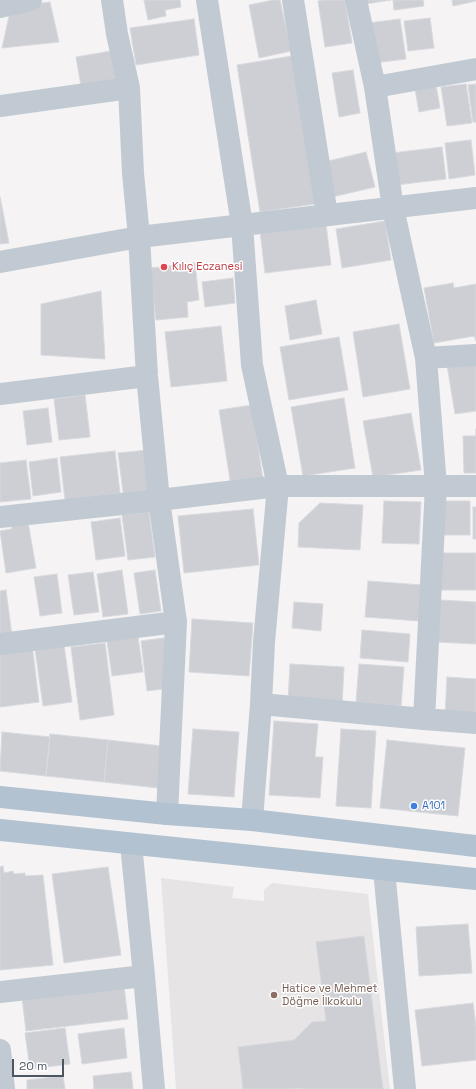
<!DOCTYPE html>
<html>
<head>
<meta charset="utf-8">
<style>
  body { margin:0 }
  #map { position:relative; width:476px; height:1089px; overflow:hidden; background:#f5f3f3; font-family:"Space Grotesk",sans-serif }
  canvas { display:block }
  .scale { position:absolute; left:12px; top:1059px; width:52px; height:18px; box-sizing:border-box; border:2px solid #4a5661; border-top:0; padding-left:5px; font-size:12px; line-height:14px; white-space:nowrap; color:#4a5661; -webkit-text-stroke:3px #fff; paint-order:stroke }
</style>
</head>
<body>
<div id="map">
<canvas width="476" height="1089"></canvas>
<div class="scale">20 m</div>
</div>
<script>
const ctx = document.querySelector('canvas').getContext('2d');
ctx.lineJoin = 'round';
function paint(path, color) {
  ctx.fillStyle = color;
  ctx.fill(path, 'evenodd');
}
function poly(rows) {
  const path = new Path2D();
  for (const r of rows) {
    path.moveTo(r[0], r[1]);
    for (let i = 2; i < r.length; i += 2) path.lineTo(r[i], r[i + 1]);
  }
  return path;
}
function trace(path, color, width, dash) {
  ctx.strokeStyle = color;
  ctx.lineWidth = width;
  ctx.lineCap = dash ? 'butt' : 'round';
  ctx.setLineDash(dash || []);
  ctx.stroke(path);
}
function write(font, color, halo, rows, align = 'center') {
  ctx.font = font + ' "Space Grotesk",sans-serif';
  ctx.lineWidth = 3;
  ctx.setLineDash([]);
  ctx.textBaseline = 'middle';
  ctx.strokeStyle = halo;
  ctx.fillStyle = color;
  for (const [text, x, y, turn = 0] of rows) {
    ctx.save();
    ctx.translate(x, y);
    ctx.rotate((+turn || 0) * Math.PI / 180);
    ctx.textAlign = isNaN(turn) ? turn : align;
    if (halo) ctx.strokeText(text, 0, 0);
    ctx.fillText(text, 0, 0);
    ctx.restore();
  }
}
paint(poly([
  [161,878,234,887,232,898,264,901,264,890,272,883,368,894,390,1089,176,1089]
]), '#e6e4e5');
const building = poly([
  [144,0,180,0,181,7,165,10,166,16,148,20,144,0],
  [273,0,280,0,291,51,259,58,249,5,273,0],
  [324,0,345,0,352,43,325,47,318,1,324,0],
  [364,0,391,0,365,4,364,0],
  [393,0,423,0,424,6,394,10,393,0],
  [452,0,476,0,476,1,453,6,452,0],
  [50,2,59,42,2,48,11,7,50,2],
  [430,18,434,48,408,51,404,21,430,18],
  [194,19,199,55,136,65,130,28,194,19],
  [400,19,406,59,374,63,368,23,400,19],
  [111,51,118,86,82,92,76,57,111,51],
  [292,56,315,204,260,212,237,65,292,56],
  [353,70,360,113,339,117,332,73,353,70],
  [466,84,472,123,447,126,441,87,466,84],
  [476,84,476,122,473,122,468,85,476,84],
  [436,85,440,108,419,112,415,89,436,85],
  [471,140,475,175,449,179,445,143,471,140],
  [442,147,446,179,396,185,392,153,442,147],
  [366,152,375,187,332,197,324,162,366,152],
  [0,197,9,243,0,244,0,197],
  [385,221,391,260,342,268,336,229,385,221],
  [326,224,331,265,265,273,260,231,326,224],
  [195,263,199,300,187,302,188,317,156,320,150,268,195,263],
  [233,278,235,303,205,307,202,282,233,278],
  [453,283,454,288,476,284,476,341,474,336,434,343,424,288,453,283],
  [101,291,105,359,41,355,41,304,101,291],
  [316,300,322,334,290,340,285,306,316,300],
  [399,324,410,389,363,397,353,332,399,324],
  [221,326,227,381,171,387,165,332,221,326],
  [339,337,348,390,289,400,280,347,339,337],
  [476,360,476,411,455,414,447,365,476,360],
  [85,395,90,437,59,440,54,399,85,395],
  [344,398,355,468,303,476,291,407,344,398],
  [252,405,263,480,231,486,219,410,252,405],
  [48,408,52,442,27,445,23,411,48,408],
  [411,413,421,470,373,477,363,421,411,413],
  [476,429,476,473,464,473,463,436,476,436,476,429],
  [148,450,153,495,124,499,118,453,148,450],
  [115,451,120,493,65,500,60,457,115,451],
  [57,458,61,492,33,496,29,462,57,458],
  [26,460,31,499,0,502,0,463,26,460],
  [384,501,421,502,419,544,382,543,384,501],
  [440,501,470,501,470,535,441,535,440,501],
  [320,503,363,505,360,550,298,547,299,523,320,503],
  [473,507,476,507,476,539,473,539,473,507],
  [253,509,259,565,184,573,178,516,253,509],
  [149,512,155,557,128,560,122,515,149,512],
  [120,518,125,556,96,560,91,522,120,518],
  [28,522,36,568,6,573,0,531,12,529,11,525,28,522],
  [439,553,476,553,476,590,439,590,439,553],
  [122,570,128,614,103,617,97,574,122,570],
  [155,570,161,611,140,614,134,573,155,570],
  [93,572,99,612,74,615,68,575,93,572],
  [57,574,62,613,40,616,34,577,57,574],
  [368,581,422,585,419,621,365,617,368,581],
  [6,590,12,636,0,637,0,591,6,590],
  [440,600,476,602,476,644,437,642,440,600],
  [294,602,323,604,321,631,292,628,294,602],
  [192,619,253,623,249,676,189,672,192,619],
  [362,630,410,634,408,662,360,658,362,630],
  [138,637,143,672,112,676,107,641,138,637],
  [164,638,170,688,147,691,141,641,164,638],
  [105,643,114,715,80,720,71,647,105,643],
  [32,644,39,702,0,707,0,648,32,644],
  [64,645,72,702,43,706,35,649,64,645],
  [290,664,344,667,342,706,288,702,290,664],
  [359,664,404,667,401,706,356,702,359,664],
  [447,677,476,679,476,717,445,716,447,677],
  [274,721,318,724,315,757,323,757,320,798,269,795,274,721],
  [193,729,239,732,234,797,188,794,193,729],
  [341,729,376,731,371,808,336,806,341,729],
  [2,732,50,737,46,776,0,771,2,732],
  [50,734,108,740,104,782,46,776,50,734],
  [108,740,162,746,158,788,104,782,108,740],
  [387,740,465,748,458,816,380,808,387,740],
  [3,866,4,873,13,871,14,874,25,873,25,876,43,875,53,965,0,970,0,867,3,866],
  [108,867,121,955,64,963,52,874,108,867],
  [468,924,472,973,419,976,416,927,468,924],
  [364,936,383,1089,303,1089,300,1088,289,1089,243,1089,238,1047,294,1040,312,1022,326,1021,316,942,364,936],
  [124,986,128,1019,26,1031,22,998,124,986],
  [473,1003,476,1026,476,1060,422,1066,415,1010,473,1003],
  [65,1028,70,1064,30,1069,25,1033,65,1028],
  [124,1028,127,1058,82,1064,78,1034,124,1028],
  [131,1072,133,1089,94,1089,93,1076,131,1072],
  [63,1076,65,1089,27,1089,27,1080,63,1076]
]);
paint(building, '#cdcfd5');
trace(building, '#d7d9de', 1);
trace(poly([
  [112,0,117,34,129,88,133,173,139,237,147,376,159,500,176,622,167,814],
  [207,0,242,225,252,365,278,486,264,642,261,704,252,820],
  [293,0,327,215],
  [356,0,375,87,393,208,426,358,436,486,424,719],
  [0,7,31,0],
  [375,87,476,69],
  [0,106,129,88],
  [0,262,139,237,476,198],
  [426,358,476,355],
  [0,394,147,376],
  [0,517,159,500,278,486,476,486],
  [0,644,176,622],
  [261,704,424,719,476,723],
  [131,844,144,976,154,1089],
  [384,870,405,1089],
  [0,992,144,976],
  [0,1050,4,1089]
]), '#c1cad2', 22);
trace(poly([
  [0,797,167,814,252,820,476,846],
  [0,830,476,879]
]), '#b3c2d1', 22);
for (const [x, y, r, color] of [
  [164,267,4,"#e0444e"],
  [414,806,4,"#3f7fe0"],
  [274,995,4,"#8d6e63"]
]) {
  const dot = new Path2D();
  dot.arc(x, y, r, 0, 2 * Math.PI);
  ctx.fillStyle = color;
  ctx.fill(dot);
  trace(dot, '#fff', 1.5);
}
write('11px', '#be3a42', '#fff', [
  ["Kılıç Eczanesi",172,267]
], 'left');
write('11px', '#366cbe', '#fff', [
  ["A101",422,806]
], 'left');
write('11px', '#785e54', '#fff', [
  ["Hatice ve Mehmet",282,989],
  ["Döğme İlkokulu",282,1002]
], 'left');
</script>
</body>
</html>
